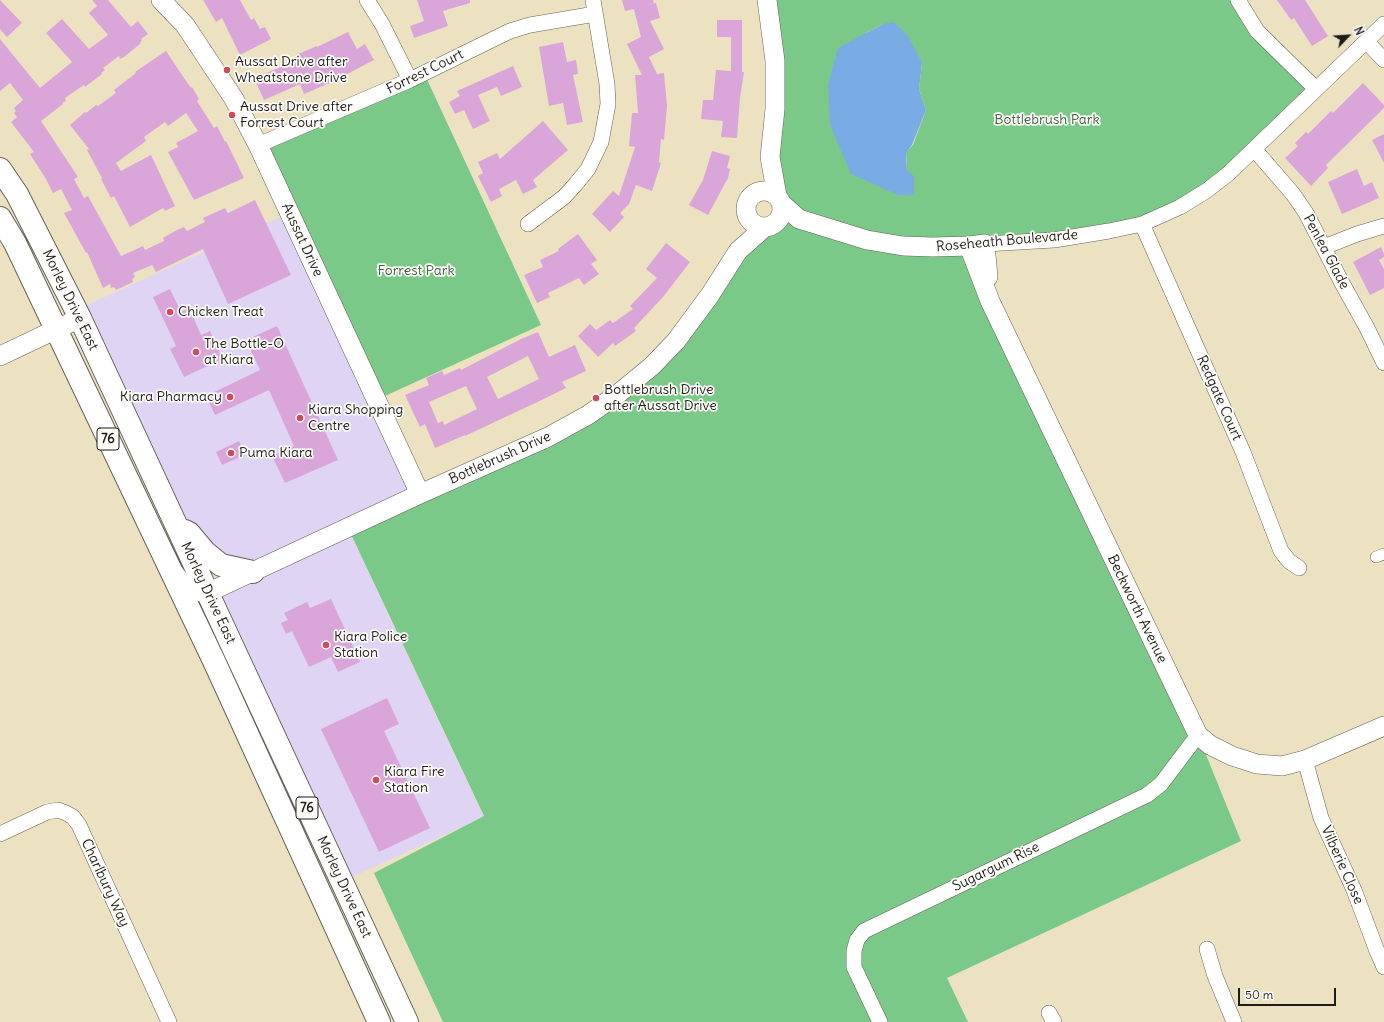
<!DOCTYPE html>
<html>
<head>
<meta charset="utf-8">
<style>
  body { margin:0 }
  #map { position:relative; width:1384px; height:1022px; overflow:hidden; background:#ece2c1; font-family:Delius,sans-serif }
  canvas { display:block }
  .north { position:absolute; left:1328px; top:16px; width:40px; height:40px; -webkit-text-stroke:3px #fdfcf7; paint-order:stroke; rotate:65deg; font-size:11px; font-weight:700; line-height:16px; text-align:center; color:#1c1c1c }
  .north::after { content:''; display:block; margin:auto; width:14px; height:18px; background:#1c1c1c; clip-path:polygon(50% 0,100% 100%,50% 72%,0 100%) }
  .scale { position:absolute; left:1238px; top:988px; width:98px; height:18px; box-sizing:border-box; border:2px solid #1c1c1c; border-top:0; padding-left:5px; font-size:12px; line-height:14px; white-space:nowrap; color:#1c1c1c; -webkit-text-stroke:3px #fdfcf7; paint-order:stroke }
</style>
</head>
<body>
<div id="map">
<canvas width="1384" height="1022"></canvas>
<div class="north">N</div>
<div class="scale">50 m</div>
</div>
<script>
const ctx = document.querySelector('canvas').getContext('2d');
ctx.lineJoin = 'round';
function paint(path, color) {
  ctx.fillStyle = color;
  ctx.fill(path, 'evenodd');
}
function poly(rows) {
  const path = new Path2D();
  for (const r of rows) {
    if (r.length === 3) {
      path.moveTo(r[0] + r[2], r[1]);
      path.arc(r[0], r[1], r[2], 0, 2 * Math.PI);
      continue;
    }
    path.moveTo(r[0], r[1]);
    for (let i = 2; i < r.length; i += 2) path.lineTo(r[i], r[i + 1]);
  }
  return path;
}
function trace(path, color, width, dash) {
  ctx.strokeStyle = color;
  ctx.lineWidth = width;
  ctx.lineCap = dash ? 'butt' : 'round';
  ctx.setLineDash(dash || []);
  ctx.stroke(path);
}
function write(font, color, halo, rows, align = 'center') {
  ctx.font = font + ' Delius,sans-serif';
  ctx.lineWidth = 3.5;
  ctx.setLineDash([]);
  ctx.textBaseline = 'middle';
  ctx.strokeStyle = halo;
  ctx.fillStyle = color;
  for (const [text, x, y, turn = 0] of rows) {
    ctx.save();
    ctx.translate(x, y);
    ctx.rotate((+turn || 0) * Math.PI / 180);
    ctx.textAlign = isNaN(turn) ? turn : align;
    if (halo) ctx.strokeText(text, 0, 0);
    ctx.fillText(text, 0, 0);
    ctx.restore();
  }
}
paint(poly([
  [290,213,420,494,348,528,484,817,341,882,207,593,252,572,197,543,76,310]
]), '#e0d4f4');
paint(poly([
  [767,0,1238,0,1316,89,1228,174,1142,224,969,246,1198,735,1241,841,947,978,968,1022,443,1022,374,873,484,816,348,528,588,415,697,314,773,224,776,222,799,219,775,197],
  [883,24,922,63,919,89,926,110,913,145,906,152,907,171,914,195,898,195,866,33],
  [424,73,541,325,376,400,258,145]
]), '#7bc989');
paint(poly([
  [894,22,908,36,922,63,919,89,926,110,912,145,906,153,907,171,914,176,914,195,898,195,851,174,830,125,828,85,838,48,883,24]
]), '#79abe5');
paint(poly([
  [0,0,22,23,7,37,0,29],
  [92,0,108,0,131,27,138,21,148,34,141,39,142,40,140,43,140,44,124,57,120,59,119,56,103,68,105,70,101,73,102,74,85,87,84,85,65,98,66,101,62,103,63,104,41,121,78,177,74,179,84,198,88,196,121,256,143,246,145,250,164,241,163,238,175,231,184,227,187,231,205,222,203,218,225,208,228,213,255,200,291,275,228,304,203,249,156,272,152,265,133,273,135,277,132,279,133,282,116,290,114,287,111,288,110,284,103,288,87,252,86,253,64,213,72,210,61,189,53,193,46,179,30,154,34,152,11,122,17,117,14,113,16,111,14,108,23,100,10,83,0,91,0,39,40,88,72,62,46,33,62,19,89,49,108,35,89,13,97,6],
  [203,0,240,0,251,20,254,18,260,29,265,27,271,39,240,55,222,18,216,22],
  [417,0,470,0,470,3,443,11,448,26,414,38,410,26,424,21],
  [622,0,653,0,654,3,647,5,656,3,660,18,650,21,664,49,649,57,657,74,664,73,667,106,664,140,661,139,659,162,661,163,652,191,636,185,629,204,620,213,624,217,610,232,592,214,613,191,619,196,635,147,629,146,632,113,638,113,635,75,642,75,627,44,641,37,634,9,625,11],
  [1277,0,1305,0,1328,36,1312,46,1294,18,1291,20],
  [717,20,742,20,742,72,744,72,740,98,737,138,721,137,723,121,701,119,703,100,713,100,716,70,731,71,731,37,717,37],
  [348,32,357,49,365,44,374,60,332,82,304,94,300,84,264,100,254,78,298,60,296,55,317,46,317,47],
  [563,42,567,62,576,60,578,74,573,75,583,122,567,125,563,103,549,106,539,47],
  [166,51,182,75,191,88,192,87,199,99,197,101,214,128,217,126,225,142,226,141,244,178,194,200,168,152,178,147,176,143,198,131,186,113,168,126,165,122,144,137,146,141,116,163,121,171,151,155,175,206,165,211,163,208,130,227,114,196,111,198,101,179,102,178,87,150,89,149,70,125,85,112,86,113,96,105,98,106,116,93,114,90,136,73,135,72],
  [513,66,522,87,501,96,497,87,478,95,490,121,473,129,464,110,455,114,449,102,460,96,457,91],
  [1363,83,1384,105,1384,108,1326,165,1328,168,1311,186,1285,158,1298,146,1295,143,1306,132,1308,134,1331,111,1333,113],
  [543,121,568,150,533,180,537,187,523,194,516,180,499,189,502,196,491,202,478,176,483,173,478,162,497,153,500,159],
  [1384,134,1384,163,1372,140],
  [712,151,730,156,727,168,730,169,728,178,708,215,689,205,703,180],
  [1357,169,1364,186,1372,182,1379,198,1342,214,1328,182],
  [578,234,597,260,591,264,599,274,584,285,579,278,548,293,550,297,537,303,524,275,543,267,540,260,559,251,558,249],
  [666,243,690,262,663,297,634,328,636,331,615,346,613,343,598,357,578,336,590,324,596,330,610,320,613,323,633,309,630,306,657,278,646,269],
  [1381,247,1384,254,1384,257,1379,260,1384,269,1384,288,1370,295,1353,262],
  [170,289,181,312,189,308,201,335,210,331,223,359,184,377,170,349,176,346,153,297],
  [277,326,338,460,285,483,272,456,294,446,269,390,215,415,206,396,260,370,246,340],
  [538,332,549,357,575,345,586,371,562,382,566,388,548,397,465,436,465,435,435,448,425,424,420,427,405,395,429,385,426,378,442,371,444,375,460,368,461,370,521,339],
  [528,356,539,379,498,399,487,377],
  [466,386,477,409,444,425,443,421,438,423,429,402],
  [239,441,245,455,222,465,216,452],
  [331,599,360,662,338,672,331,657,309,667,292,631,286,634,281,623,288,620,284,613,307,602,310,608],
  [387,698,399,724,384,731,430,828,379,852,321,729]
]), '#daa6d9');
const pedestrian = poly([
  [1376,557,1384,554]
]);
const minor = poly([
  [367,0,382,24,410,80],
  [1238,0,1257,31,1316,89],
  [1367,42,1384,60],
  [258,145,410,80,510,31,530,25,595,14],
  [1254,149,1293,194,1306,213,1342,283,1367,328,1384,363],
  [528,224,564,197,575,185,588,169,601,142,608,104,607,84,593,0],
  [1142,224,1243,452,1281,551,1289,561,1299,568],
  [985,244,1054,240,1109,231,1142,224,1180,207,1206,191,1228,174,1384,24],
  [1324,247,1357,234,1384,226],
  [1305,760,1321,818,1354,890,1377,951,1384,967],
  [0,834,47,812,58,810,66,813,73,817,79,825,169,1022],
  [1207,949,1215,976,1234,1022],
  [1049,1013,1054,1022],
  [880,1022,854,967,854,951,857,940,864,931,1147,795,1161,784,1198,735]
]);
const tertiary = poly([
  [161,0,185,25,234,99,258,145,420,494],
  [767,0,775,61,775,109,770,157,777,196],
  [764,209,18],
  [781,203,799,219,867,240,903,246,933,247,969,246,985,244,988,277],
  [969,246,990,301,1198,735,1210,745,1232,756,1257,764,1282,766,1305,760,1384,726],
  [0,356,80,318],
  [174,573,183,584,191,590,207,593,420,494,548,437,588,415,618,394,652,366,676,341,710,295,738,251,765,227]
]);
const primary = poly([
  [0,169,17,194,80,318,407,1022],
  [0,218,15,243,214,661,379,1022],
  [185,531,189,533,205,552,221,565,253,572]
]);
trace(pedestrian, '#656156', 12);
trace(minor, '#656156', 16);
trace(tertiary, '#656156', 20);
trace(primary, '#656156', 24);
trace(pedestrian, '#fff', 11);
trace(minor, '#fff', 15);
trace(tertiary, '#fff', 19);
trace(primary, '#fff', 22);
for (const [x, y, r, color] of [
  [227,70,4,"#d1495b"],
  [232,115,4,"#d1495b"],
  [170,312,4,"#d1495b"],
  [196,352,4,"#d1495b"],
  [230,397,4,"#d1495b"],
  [596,398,4,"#d1495b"],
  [300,418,4,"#d1495b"],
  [231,453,4,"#d1495b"],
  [326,645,4,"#d1495b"],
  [376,780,4,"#d1495b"]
]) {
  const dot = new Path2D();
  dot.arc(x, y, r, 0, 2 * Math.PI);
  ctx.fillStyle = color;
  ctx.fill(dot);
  trace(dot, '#fdfcf7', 1.5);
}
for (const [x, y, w] of [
  [108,439,22],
  [307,808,22]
]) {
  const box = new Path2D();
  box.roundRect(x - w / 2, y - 11, w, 22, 3);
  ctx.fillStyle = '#fdfcf7';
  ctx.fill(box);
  trace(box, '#1c1c1c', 1);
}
write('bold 13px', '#1c1c1c', null, [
  ["76",108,439],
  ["76",307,808]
]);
write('14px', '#1c1c1c', '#fdfcf7', [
  ["Aussat Drive after",235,62],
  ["Wheatstone Drive",235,78],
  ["Aussat Drive after",240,107],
  ["Forrest Court",240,123],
  ["Chicken Treat",178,312],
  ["The Bottle-O",204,344],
  ["at Kiara",204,360],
  ["Bottlebrush Drive",604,390],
  ["after Aussat Drive",604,406],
  ["Kiara Pharmacy",222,397,"right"],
  ["Kiara Shopping",308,410],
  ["Centre",308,426],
  ["Puma Kiara",239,453],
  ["Kiara Police",334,637],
  ["Station",334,653],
  ["Kiara Fire",384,772],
  ["Station",384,788]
], 'left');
write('14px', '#1c1c1c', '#fdfcf7', [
  ["Forrest Court",425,72,-26],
  ["Aussat Drive",302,240,65],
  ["Roseheath Boulevarde",1007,241,-5],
  ["Penlea Glade",1326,252,62],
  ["Morley Drive East",70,300,64],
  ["Redgate Court",1219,398,66],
  ["Bottlebrush Drive",500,458,-24],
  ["Morley Drive East",208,593,65],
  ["Beckworth Avenue",1137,609,64],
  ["Vilberie Close",1342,865,66],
  ["Sugargum Rise",996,867,-26],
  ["Charlbury Way",105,883,65],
  ["Morley Drive East",344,887,65]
]);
write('14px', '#426148', '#fdfcf7', [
  ["Bottlebrush Park",1047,120],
  ["Forrest Park",416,271]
]);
</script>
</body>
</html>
